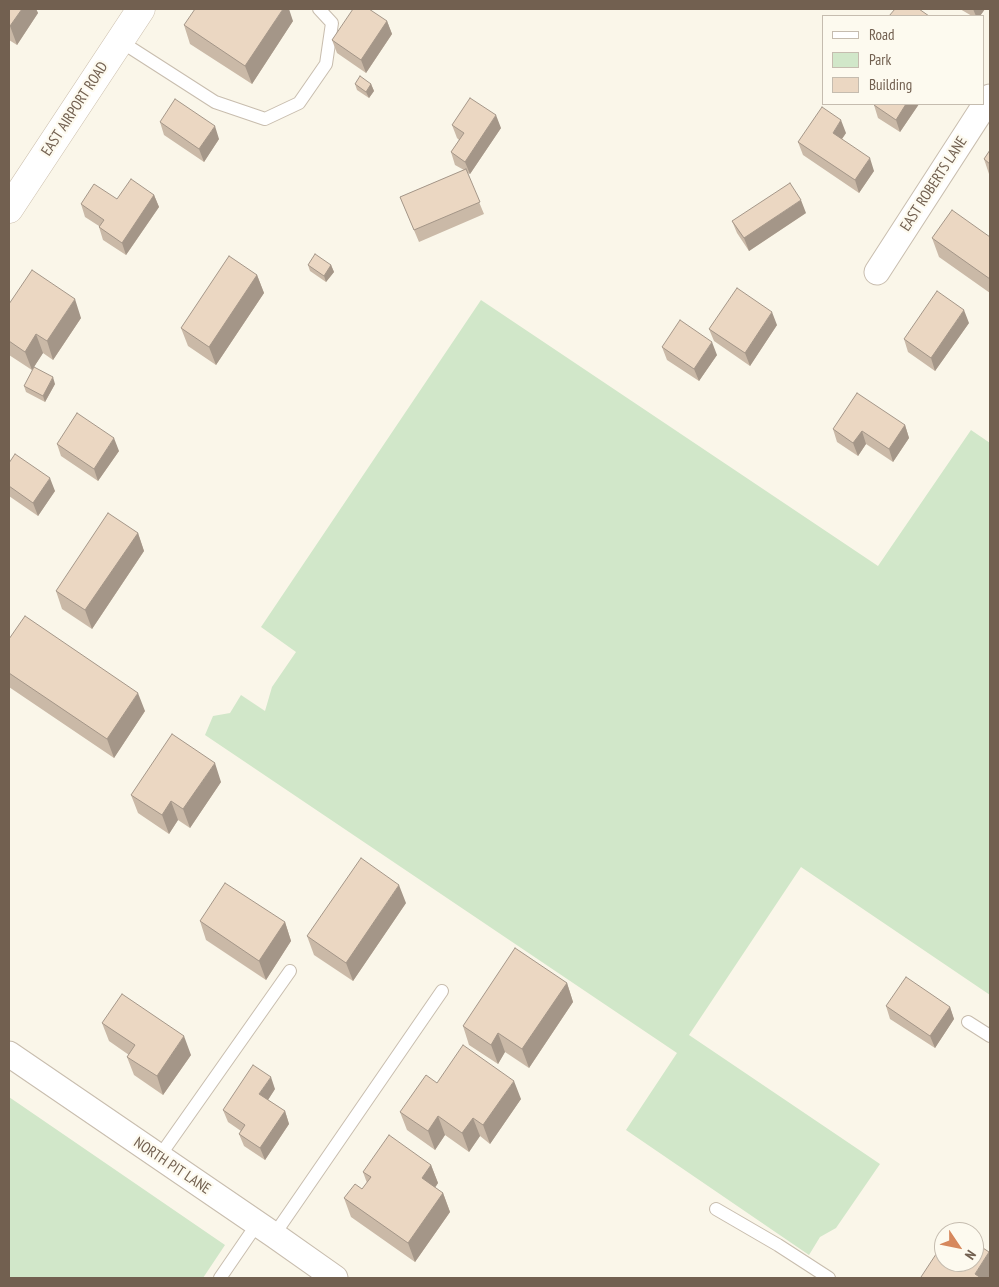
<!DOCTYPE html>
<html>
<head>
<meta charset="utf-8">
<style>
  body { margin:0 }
  #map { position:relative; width:999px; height:1287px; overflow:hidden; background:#faf6e9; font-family:"PT Sans Narrow",sans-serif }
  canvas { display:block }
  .frame { position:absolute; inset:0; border:10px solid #726050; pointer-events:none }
  .legend { position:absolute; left:822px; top:15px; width:162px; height:90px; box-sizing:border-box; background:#fdfaef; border:1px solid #c5bcaf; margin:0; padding:6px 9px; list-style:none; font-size:15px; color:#726050 }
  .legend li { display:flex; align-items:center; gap:10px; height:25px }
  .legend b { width:25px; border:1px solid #c5bcaf }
  .north { position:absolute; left:934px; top:1222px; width:50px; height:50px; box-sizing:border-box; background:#fdfaef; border:1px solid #c5bcaf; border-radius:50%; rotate:124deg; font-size:14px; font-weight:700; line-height:20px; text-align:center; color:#726050 }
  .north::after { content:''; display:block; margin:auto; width:18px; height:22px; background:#d6885d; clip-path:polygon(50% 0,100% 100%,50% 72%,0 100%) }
</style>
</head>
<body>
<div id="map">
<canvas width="999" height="1287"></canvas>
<div class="frame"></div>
<ul class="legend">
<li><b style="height:6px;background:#fff"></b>Road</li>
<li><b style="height:14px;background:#d1e7c9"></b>Park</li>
<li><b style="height:14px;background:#ebd7c2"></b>Building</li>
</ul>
<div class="north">N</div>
</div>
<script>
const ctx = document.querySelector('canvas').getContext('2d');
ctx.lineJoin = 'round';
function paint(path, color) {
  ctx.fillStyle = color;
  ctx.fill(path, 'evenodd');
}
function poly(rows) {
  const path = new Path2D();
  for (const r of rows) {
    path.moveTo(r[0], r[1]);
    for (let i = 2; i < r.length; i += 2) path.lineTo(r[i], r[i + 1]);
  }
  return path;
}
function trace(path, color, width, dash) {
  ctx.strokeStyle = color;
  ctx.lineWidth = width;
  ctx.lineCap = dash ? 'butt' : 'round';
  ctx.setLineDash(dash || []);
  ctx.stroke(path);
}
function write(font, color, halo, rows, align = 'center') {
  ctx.font = font + ' "PT Sans Narrow",sans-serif';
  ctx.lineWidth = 4.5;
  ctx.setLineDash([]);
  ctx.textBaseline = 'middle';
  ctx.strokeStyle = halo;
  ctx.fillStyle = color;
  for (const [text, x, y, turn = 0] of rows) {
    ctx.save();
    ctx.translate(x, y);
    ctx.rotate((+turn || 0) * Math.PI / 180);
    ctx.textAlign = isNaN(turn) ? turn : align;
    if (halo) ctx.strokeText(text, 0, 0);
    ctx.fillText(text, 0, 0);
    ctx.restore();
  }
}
paint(poly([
  [481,300,878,566,971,430,990,443,990,995,801,867,689,1035,880,1164,836,1228,820,1237,809,1255,626,1130,677,1053,205,735,213,716,230,713,241,695,265,711,272,687,296,652,261,627],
  [9,1097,225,1245,203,1278,9,1278]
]), '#d1e7c9');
const lane = poly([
  [120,41,215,102,265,119,299,103,326,64,332,23,319,9],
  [968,1022,990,1036],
  [159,1157,290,971],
  [716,1209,778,1245,829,1278],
  [274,1235,442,991],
  [220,1278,257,1224]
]);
const street = poly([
  [877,272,990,97],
  [9,1054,274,1235,335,1278]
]);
const secondary = poly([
  [9,209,141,9]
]);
trace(lane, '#c8bdae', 14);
trace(street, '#c8bdae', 27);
trace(secondary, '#cbbeac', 29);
trace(lane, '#fff', 12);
trace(street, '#fff', 25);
trace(secondary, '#fff', 28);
paint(poly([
  [9,9,36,9,38,13,17,45,9,40],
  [960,9,985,9,980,16,972,16],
  [293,21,252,84,190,44,184,25],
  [387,21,392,34,366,73,337,53,332,40],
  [355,84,371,84,374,91,369,98,357,90],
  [875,104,919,104,900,132,878,118,874,105],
  [160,122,219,139,204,162,164,135],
  [452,125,501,128,470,174,467,173,484,214,419,242,400,197,464,170,455,165,451,152,459,140,457,138],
  [846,133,842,139,874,171,859,193,803,155,798,142],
  [990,150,990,177,984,159],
  [154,195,159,207,126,255,103,240,99,227,99,226,85,217,81,204],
  [806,213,749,251,737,233,732,221],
  [990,237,990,293,939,257,932,238],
  [308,265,331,265,334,272,326,282,310,271],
  [257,275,264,293,216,365,188,346,181,328],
  [9,304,81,318,53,360,43,353,32,370,9,355],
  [969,323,935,371,908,352,904,339],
  [777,325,750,366,714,341,709,329],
  [662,347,717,355,699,381,667,360],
  [55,384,45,402,26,392,24,386],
  [905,425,909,438,893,462,866,444,858,456,837,442,833,429],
  [57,444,119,451,98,481,61,456],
  [9,463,55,491,38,516,9,496],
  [138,533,144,551,92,629,62,609,56,591],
  [9,639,145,711,114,758,9,687],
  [221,782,190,828,178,820,169,834,138,813,131,795],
  [406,903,353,981,314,955,307,936],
  [200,921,285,922,291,941,266,980,206,940],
  [567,983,573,1002,529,1068,505,1052,498,1064,469,1045,463,1026],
  [886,1006,950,1007,954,1019,935,1048,890,1019],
  [102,1023,191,1055,163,1095,134,1075,127,1057,129,1055,109,1041],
  [437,1083,521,1099,490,1144,480,1136,469,1152,445,1135,435,1150,407,1130,400,1112],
  [275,1089,268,1100,285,1111,289,1124,265,1160,244,1146,239,1134,241,1131,228,1122,223,1110],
  [431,1165,438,1183,435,1188,443,1193,450,1212,415,1262,351,1217,344,1198,362,1189,367,1183,363,1172]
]), '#cab9a7');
paint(poly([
  [22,9,36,9,38,13,17,45,10,26],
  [283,9,289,9,293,21,252,84,245,66],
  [973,9,985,9,980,16,976,16],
  [387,21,392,34,366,73,361,60],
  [371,84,374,91,369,98,366,92],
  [906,104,919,104,900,132,896,120],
  [496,115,501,128,470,174,465,162],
  [841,120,846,133,837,146,833,133],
  [215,126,219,139,204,162,199,149],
  [870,158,874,171,859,193,855,180],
  [154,195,159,207,126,255,122,243],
  [801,200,806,213,749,251,744,238],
  [331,265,334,272,326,282,324,276],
  [257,275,264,293,216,365,209,347],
  [75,299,81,318,53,360,47,341],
  [964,310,969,323,935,371,931,358],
  [772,312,777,325,750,366,745,353],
  [36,334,43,353,32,370,25,352],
  [712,342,717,355,699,381,694,369],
  [53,377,55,384,45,402,43,396],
  [905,425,909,438,893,462,889,449],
  [862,431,866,444,858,456,853,443],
  [114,438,119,451,98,481,94,469],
  [50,478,55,491,38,516,33,503],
  [138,533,144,551,92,629,85,610],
  [138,693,145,711,114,758,107,739],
  [215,763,221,782,190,828,183,809],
  [171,801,178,820,169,834,162,815],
  [399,885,406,903,353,981,346,963],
  [285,922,291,941,266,980,259,961],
  [567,983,573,1002,529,1068,522,1049],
  [950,1007,954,1019,935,1048,930,1036],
  [498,1033,505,1052,498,1064,491,1045],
  [184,1036,191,1055,163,1095,157,1076],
  [271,1077,275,1089,264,1106,259,1094],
  [514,1081,521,1099,490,1144,483,1125],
  [285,1111,289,1124,265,1160,260,1148],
  [438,1116,445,1135,435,1150,428,1131],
  [473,1118,480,1136,469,1152,462,1133],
  [431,1165,438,1183,428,1197,422,1178],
  [443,1193,450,1212,415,1262,408,1243],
  [989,1252,990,1255,990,1278,976,1278,975,1274]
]), '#a49688');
const building = poly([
  [9,9,22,9,10,26,9,26,9,9],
  [195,9,283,9,245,66,184,25,195,9],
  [353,9,369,9,387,21,361,60,332,40,353,9],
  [895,9,919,9,929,16,889,16,895,9],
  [360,76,371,84,366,92,355,84,360,76],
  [470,98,496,115,465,162,451,152,464,133,452,125,470,98],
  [175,99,215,126,199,149,160,122,175,99],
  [875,104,906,104,896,120,874,105,875,104],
  [822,107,841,120,833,133,870,158,855,180,798,142,822,107],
  [990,150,990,164,984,159,990,150],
  [466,169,480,202,414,230,400,197,466,169],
  [131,179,154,195,122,243,99,227,104,220,81,204,94,184,117,199,131,179],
  [790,183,801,200,744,238,732,221,790,183],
  [952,210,990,237,990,279,932,238,952,210],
  [315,254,331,265,324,276,308,265,315,254],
  [229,256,257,275,209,347,181,328,229,256],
  [32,270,75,299,47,341,36,334,25,352,9,341,9,304,32,270],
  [737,288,772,312,745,353,709,329,737,288],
  [937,291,964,310,931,358,904,339,937,291],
  [680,320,712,342,694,369,662,347,680,320],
  [34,367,53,377,43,396,24,386,34,367],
  [857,393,905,425,889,449,862,431,853,443,833,429,857,393],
  [77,413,114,438,94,469,57,444,77,413],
  [15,454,50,478,33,503,9,486,9,463,15,454],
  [108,513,138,533,85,610,56,591,108,513],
  [25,616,138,693,107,739,9,673,9,639,25,616],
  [172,734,215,763,183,809,171,801,162,815,131,795,172,734],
  [361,858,399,885,346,963,307,936,361,858],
  [225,883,285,922,259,961,200,921,225,883],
  [515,948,567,983,522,1049,498,1033,491,1045,463,1026,515,948],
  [906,977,950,1007,930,1036,886,1006,906,977],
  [122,994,184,1036,157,1076,127,1057,135,1045,102,1023,122,994],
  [463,1045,514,1081,483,1125,473,1118,462,1133,438,1116,428,1131,400,1112,426,1075,437,1083,463,1045],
  [253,1065,271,1077,259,1094,285,1111,260,1148,239,1134,245,1125,223,1110,253,1065],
  [389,1135,431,1165,422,1178,443,1193,408,1243,344,1198,355,1184,362,1189,371,1177,363,1172,389,1135],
  [953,1228,960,1232,951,1232,953,1228],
  [944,1242,944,1262,974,1262,974,1242,989,1252,975,1274,981,1278,923,1278,921,1277,944,1242]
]);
paint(building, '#ebd7c2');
trace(building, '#a49688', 1);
write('15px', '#726050', '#fdfaef', [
  ["EAST AIRPORT ROAD",75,109,-57],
  ["EAST ROBERTS LANE",934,184,-57],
  ["NORTH PIT LANE",172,1166,34]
]);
</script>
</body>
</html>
